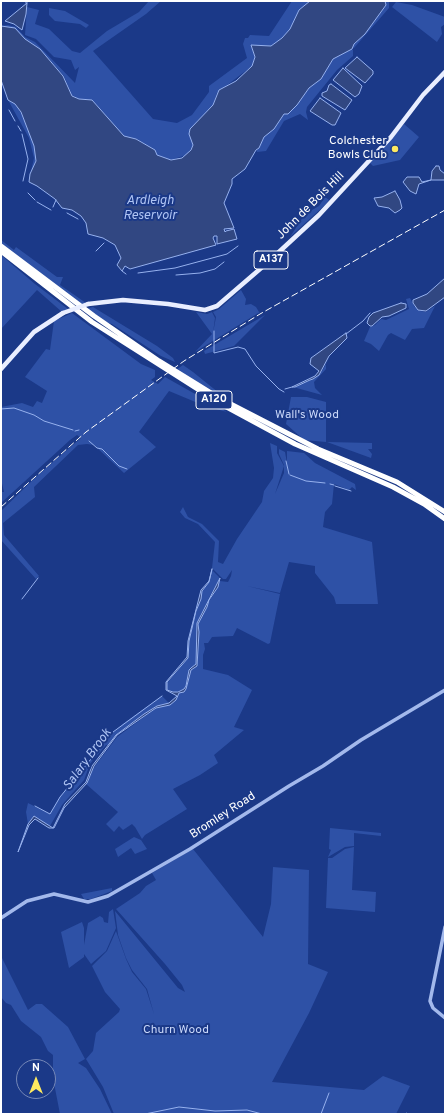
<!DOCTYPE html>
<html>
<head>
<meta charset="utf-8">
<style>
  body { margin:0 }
  #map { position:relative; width:446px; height:1115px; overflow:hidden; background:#1b3988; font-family:Overpass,sans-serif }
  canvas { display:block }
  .frame { position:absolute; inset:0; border:2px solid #fff; pointer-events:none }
  .north { position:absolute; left:16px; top:1059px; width:40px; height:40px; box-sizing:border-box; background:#1b3988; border:1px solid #7688b8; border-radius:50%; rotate:0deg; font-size:11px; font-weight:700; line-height:16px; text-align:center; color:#fff }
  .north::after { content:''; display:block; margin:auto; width:14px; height:18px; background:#fee960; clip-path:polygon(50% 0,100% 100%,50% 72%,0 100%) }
</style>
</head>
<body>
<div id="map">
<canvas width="446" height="1115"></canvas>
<div class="frame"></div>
<div class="north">N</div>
</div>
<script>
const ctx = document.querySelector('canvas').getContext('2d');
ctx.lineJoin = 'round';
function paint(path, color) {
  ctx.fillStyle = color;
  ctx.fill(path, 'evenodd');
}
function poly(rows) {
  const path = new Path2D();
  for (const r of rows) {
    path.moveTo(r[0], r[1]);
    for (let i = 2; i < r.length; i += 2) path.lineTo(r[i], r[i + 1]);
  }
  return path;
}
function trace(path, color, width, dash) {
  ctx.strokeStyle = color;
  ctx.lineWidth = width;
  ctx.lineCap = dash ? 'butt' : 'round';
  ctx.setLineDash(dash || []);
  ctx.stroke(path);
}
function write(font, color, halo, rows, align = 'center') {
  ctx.font = font + ' Overpass,sans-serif';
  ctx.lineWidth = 4;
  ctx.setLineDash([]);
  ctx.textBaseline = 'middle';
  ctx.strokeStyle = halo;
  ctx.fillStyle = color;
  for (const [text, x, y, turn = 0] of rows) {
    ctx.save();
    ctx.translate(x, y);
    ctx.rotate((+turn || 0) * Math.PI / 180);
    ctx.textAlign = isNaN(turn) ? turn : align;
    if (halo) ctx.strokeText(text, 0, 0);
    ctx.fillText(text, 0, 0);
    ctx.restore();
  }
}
paint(poly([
  [149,1,161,1,146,14,93,51,153,119,177,123,192,115,209,92,209,86,247,58,243,44,245,38,248,38,250,35,269,36,292,1,310,1,299,10,290,29,282,38,271,46,251,45,255,57,252,66,217,93,213,105,200,120,197,121,193,145,187,155,170,160,157,155,155,150,137,139,124,136,96,104,87,99,79,99,72,95,64,76,40,49,25,39,15,29,1,26,8,25,16,27,25,37,35,42,75,83,79,67,75,70,71,60,54,57,36,39,25,35,27,7,39,10,35,24,49,29,72,51,80,53,107,31,139,12],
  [385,1,389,1,389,8,354,48,352,47,354,44,365,34,371,23,385,7],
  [396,2,412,5,445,17,445,24,441,27,442,34,437,42,392,7],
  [49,8,65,11,89,25,86,28,80,24,55,21,49,15],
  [351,48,353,50,353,56,337,70,307,107,306,112,308,120,300,114,284,121,266,151,257,152,257,149,259,148,263,138,277,125,284,114,288,114,297,105,309,88,321,79,333,59],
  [8,100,14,103,18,107,33,141,36,157,34,167,31,171,34,158,29,138],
  [404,124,419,137,400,160,373,166,369,162],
  [325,197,329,200,326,204,290,237,305,214,319,206],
  [1,240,14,250,16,247,57,277,63,277,60,285,86,303,77,305,6,248,1,243],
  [1,255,35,284,68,309,62,312,37,290,1,329],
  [241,290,246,299,245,305,251,304,256,307,259,312,260,312,195,352,212,334,196,312,207,314,212,312,215,318,213,333,216,317,213,312,219,309],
  [410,298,414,306,420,311,426,312,435,306,424,328,412,329,405,340,391,333,388,335,379,351,371,344,364,341,370,327,375,325,381,319,386,320,409,309,406,299],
  [93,307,157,346,173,358,175,362,161,356,112,324,105,322,85,309],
  [72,313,141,364,155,370,155,377,151,380,158,384,165,377,227,412,205,406,169,391,139,432,156,447,124,473,94,445,87,444,78,445,34,487,35,497,3,523,4,535,39,576,36,579,1,540,1,511,40,473,81,438,77,435,70,440,1,503,1,492,4,492,1,479,1,407,22,403,33,407,37,401,42,403,47,391,25,377,46,349,50,350,54,321],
  [265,315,234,346,205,354,204,351],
  [332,353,326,364,326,369,314,382,315,388,322,395,293,387,313,379,322,371],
  [183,365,193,372,224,397,176,370],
  [291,397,307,397,326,402,326,442,304,440,286,424],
  [327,442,372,443,372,449,368,449,372,454,371,458],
  [270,443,277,446,277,453,284,466,275,494,284,473,284,465,279,454,279,449,285,452,287,463,287,451,304,453,315,463,355,484,356,490,352,487,349,490,334,484,332,504,325,512,323,527,372,542,378,604,336,604,334,597,315,573,315,566,289,562,280,593,247,586,280,594,270,643,268,644,237,628,233,636,212,637,208,643,204,643,205,649,203,655,203,669,228,675,252,690,234,727,244,730,214,755,218,763,200,775,173,789,187,809,145,835,142,839,135,827,132,824,123,830,119,826,114,832,106,824,118,812,86,784,95,766,117,737,156,708,170,705,176,700,179,693,186,689,191,670,197,666,199,632,197,624,208,604,201,614,197,627,198,633,196,664,189,670,186,686,184,689,176,692,167,690,167,683,188,658,189,639,202,591,209,582,212,570,220,578,209,598,208,603,218,587,219,582,220,581,228,582,231,576,232,570,226,579,223,579,212,568,215,542,198,524,185,518,180,512,183,507,188,517,202,524,219,541,218,562,223,564,237,539,262,502,264,491,273,478,274,468],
  [162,696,169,703,157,706,144,714,118,733,108,745,106,745,90,764,84,780,62,805,50,826,34,816,28,824,26,812,28,803,50,814,60,797,110,735,124,723],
  [330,828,381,833,381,836,354,833,354,846,345,847,328,857,331,850,329,849],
  [134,837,141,840,147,849,135,854,131,848,118,857,115,849],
  [354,847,352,890,376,892,375,912,326,908,328,858,332,858,345,849],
  [193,849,263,937,271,904,273,867,309,870,308,964,328,972,309,1013,272,1082,364,1090,383,1076,410,1086,396,1114,114,1114,103,1087,86,1059,93,1051,96,1033,119,1012,120,1009,105,992,92,966,107,951,116,931,126,959,132,972,146,989,154,1014,147,989,132,970,126,958,118,935,115,911,178,988,185,992,182,985,165,964,116,909,140,893,146,886,156,880,152,873],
  [112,888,112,891,91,899,84,899,81,894],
  [113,909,116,928,106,951,91,964,84,954,84,957,69,968,61,932,82,922,84,928,84,945,88,923,100,916,103,918,104,922,108,923,109,912],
  [1,956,28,1010,36,1004,42,1004,68,1027,85,1059,78,1063,86,1068,100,1089,112,1114,60,1114,53,1078,53,1055,48,1051,41,1037,21,1021,11,1005,6,1003,1,997]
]), '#2e51a6');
const water = poly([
  [310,1,385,1,386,5,365,34,354,44,352,49,333,59,321,79,309,88,297,105,288,114,284,114,274,129,264,137,259,148,256,150,245,169,232,179,232,184,224,203,234,228,224,229,225,232,226,231,234,229,237,239,217,244,217,236,214,236,213,238,216,245,130,269,125,266,122,271,117,265,121,258,115,245,103,238,88,234,86,223,81,216,72,210,62,208,55,199,37,186,29,182,30,174,36,161,34,146,21,112,15,104,8,100,1,80,1,26,15,28,25,39,40,49,63,76,72,96,79,99,92,100,124,136,136,139,155,150,157,155,171,160,182,158,191,150,193,145,189,134,190,129,213,105,219,90,236,81,252,66,255,57,251,45,271,46,282,38,290,29,299,10,310,1],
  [27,3,26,14,22,30,14,24,5,21,27,3],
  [357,57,373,71,373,74,365,83,345,68,357,57],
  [343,68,362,86,359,94,355,97,333,80,343,68],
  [331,84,352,100,345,110,322,96,322,93,327,91,329,85,331,84],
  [320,98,341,113,335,125,332,125,310,111,320,98],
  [436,166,439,166,440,170,445,174,445,180,431,180,419,184,416,194,410,191,403,182,407,177,419,177,422,182,431,180,432,171,436,166],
  [395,191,400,200,402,208,400,210,395,213,389,208,378,206,374,198,382,197,395,191],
  [445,278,445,297,426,311,418,310,413,303,413,300,427,294,445,278],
  [401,303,406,304,406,308,389,316,382,317,372,326,370,326,367,323,369,317,373,313,401,303],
  [346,333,347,338,329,356,319,375,313,379,310,380,295,387,292,387,315,376,319,371,310,364,311,358,346,333],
  [212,569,209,582,202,591,201,599,196,611,189,641,188,658,167,682,167,690,173,692,178,692,184,689,186,686,189,670,191,668,196,664,197,623,220,578,218,587,209,600,207,607,198,624,199,632,197,666,191,670,186,689,184,692,179,693,176,700,170,705,156,708,117,735,94,766,87,783,64,808,54,828,49,828,35,819,29,825,18,852,28,824,34,816,53,828,65,804,86,782,92,766,116,735,144,714,157,706,169,703,177,696,166,690,166,682,187,657,188,641,201,590,209,581,212,569]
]);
paint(water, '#314782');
trace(water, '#96b1ee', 1);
trace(poly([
  [26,1,26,3],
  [9,110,15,121],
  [18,126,21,131],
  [22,134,28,159,23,181],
  [28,193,35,200],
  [37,202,51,210],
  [53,207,56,200],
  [67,213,78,219],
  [96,251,104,243],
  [122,271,126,274],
  [138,273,175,268,227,254,238,246],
  [176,275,200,273,215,269,224,262],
  [214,331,214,353,238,347,245,349,256,366,279,389,284,392],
  [346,334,363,321,370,313],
  [285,389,292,387],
  [1,409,14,408,34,415,44,421,73,430],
  [75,431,79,430],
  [89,441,97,448,102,449,119,466,127,469],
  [286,461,289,474],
  [290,475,306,481,325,483],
  [330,484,334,485],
  [335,486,351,491],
  [22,599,38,578],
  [35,806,50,814,60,797,113,732,162,696],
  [145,1114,179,1107,215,1111,247,1110,262,1114],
  [321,1114,329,1093],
  [374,1114,380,1114],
  [405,1114,406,1113]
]), '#96b1ee', 1);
trace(poly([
  [1,918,27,901,54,894,88,902,108,896,190,849,289,786,323,766,361,740,445,690],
  [445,927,430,1001,433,1008,445,1018]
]), '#a3b9ec', 3.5);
trace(poly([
  [88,304,123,300,168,304,205,310,217,306,267,263,319,215,391,137,423,95,445,72],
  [1,369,34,332,63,313]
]), '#e9eeff', 4.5);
trace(poly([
  [1,246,94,316,159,361,219,398,318,449,397,482,445,512],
  [1,251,92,322,221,404,295,444,393,487,424,504,445,519]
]), '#fff', 5);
trace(poly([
  [1,507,86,432,184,361,260,314,445,210]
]), '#fff', 1, [7, 3]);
trace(poly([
  [63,313,88,304]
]), '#e9eeff', 4.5);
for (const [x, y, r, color] of [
  [395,149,4,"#fee960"]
]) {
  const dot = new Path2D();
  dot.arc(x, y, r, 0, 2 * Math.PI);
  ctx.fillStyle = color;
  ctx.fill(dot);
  trace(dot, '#1b3988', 1.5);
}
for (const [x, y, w] of [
  [271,260,34],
  [214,400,36]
]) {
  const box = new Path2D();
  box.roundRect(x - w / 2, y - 9, w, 18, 3);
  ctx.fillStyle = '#1b3988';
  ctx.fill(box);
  trace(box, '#fff', 1);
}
write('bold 11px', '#fff', null, [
  ["A137",271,260],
  ["A120",214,400]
]);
write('12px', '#fff', '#1b3988', [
  ["Colchester",387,142],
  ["Bowls Club",387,156]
], 'right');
write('12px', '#fff', '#1b3988', [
  ["John de Bois Hill",311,206,-45],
  ["Bromley Road",223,816,-33]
]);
write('12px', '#c9d7f9', '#1b3988', [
  ["Wall's Wood",307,416],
  ["Churn Wood",176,1031]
]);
write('italic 13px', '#afc4f4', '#1b3988', [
  ["Ardleigh",150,201],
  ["Reservoir",150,216],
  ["Salary Brook",88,760,-54]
]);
</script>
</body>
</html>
